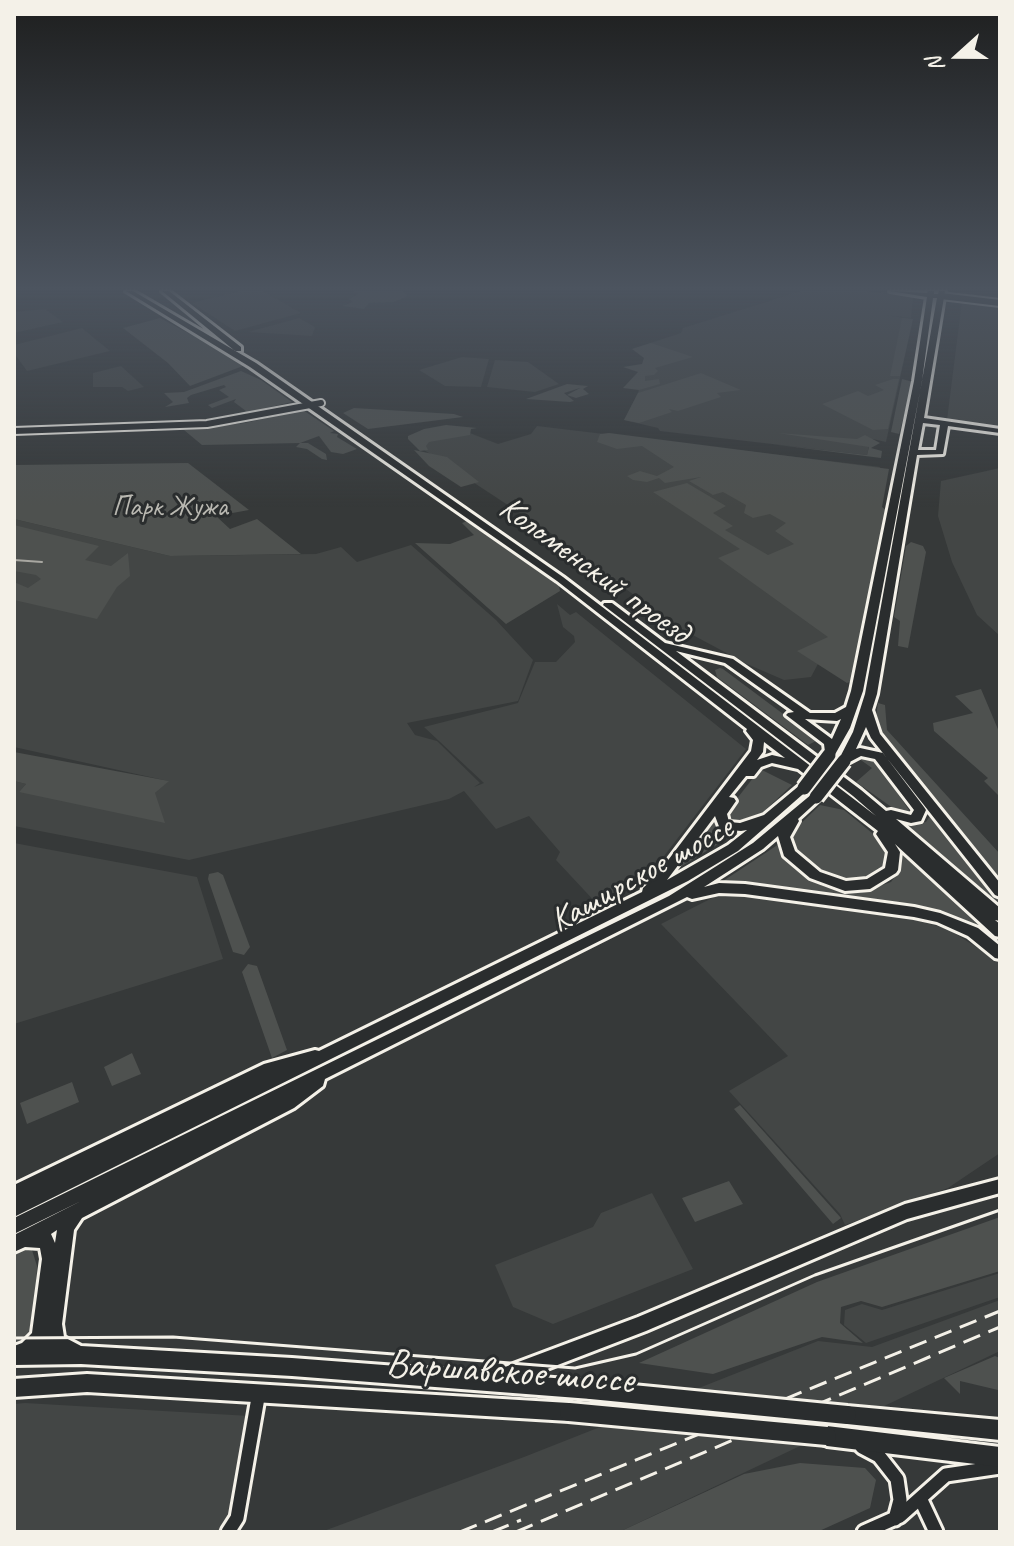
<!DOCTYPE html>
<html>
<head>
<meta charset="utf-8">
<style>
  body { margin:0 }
  #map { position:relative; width:1014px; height:1546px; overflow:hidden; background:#363939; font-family:Caveat,sans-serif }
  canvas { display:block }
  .frame { position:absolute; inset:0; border:16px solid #f4f1e8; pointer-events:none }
  .north { position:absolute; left:918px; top:16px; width:80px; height:80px; -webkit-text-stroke:6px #2a2d2e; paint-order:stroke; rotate:249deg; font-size:22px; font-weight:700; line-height:32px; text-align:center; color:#f4f1e8 }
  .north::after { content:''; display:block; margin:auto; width:28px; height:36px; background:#f4f1e8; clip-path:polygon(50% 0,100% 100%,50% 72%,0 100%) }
</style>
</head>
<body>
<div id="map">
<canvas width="1014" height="1546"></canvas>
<div class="frame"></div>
<div class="north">N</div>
</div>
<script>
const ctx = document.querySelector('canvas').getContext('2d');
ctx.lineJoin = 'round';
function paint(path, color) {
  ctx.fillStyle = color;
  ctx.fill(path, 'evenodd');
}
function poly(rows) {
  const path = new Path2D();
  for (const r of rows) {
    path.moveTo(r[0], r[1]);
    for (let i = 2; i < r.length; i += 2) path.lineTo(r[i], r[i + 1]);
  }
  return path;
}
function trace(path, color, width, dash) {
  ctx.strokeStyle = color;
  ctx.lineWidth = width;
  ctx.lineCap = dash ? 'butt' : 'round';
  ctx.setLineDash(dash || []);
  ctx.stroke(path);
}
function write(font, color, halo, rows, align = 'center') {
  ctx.font = font + ' Caveat,sans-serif';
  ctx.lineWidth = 6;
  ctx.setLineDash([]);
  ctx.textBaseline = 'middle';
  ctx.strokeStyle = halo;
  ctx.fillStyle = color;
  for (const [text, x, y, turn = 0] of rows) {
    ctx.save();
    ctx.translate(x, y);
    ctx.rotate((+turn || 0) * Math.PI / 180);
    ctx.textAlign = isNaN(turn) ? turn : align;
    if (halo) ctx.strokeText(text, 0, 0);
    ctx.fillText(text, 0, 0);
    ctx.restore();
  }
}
paint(poly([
  [240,291,263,291,301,313,235,331,192,303],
  [801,291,866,291,913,297,911,318,885,315,913,319,886,442,873,439,864,444,869,446,867,455,660,431,658,428,624,420,638,393,648,358,632,349,681,333,683,328],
  [962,301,1000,305,1000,427,947,420],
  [45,309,63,322,14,333,14,312],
  [299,318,315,327,312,336,248,332],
  [82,328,110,351,27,371,14,353,14,345],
  [462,357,489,359,481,387,445,386,419,370],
  [495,360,528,362,559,384,535,392,487,387],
  [121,366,144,387,128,391,122,387,93,387,93,373],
  [537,426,880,467,845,613,811,677,784,680,747,664,674,625,555,536,418,446,421,441,462,430,498,444,531,434],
  [1000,468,1000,636,977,615,952,562,938,516,941,481],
  [14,519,170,556,316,554,341,547,357,562,411,545,496,620,533,660,518,701,407,723,415,735,437,741,480,783,474,787,484,783,424,727,518,703,535,662,556,662,575,642,574,636,563,627,557,604,570,615,576,612,746,749,648,877,640,886,598,905,556,860,560,852,529,816,496,829,464,791,449,799,189,860,14,826,14,781,26,784,19,792,155,793,168,781,14,747],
  [14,843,197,877,223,959,14,1024],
  [765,895,905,917,948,929,1000,962,1000,1153,948,1188,845,1225,840,1214,729,1091,788,1056,661,924,714,897],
  [652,1193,693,1269,553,1324,513,1307,495,1265,593,1227,601,1213],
  [1000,1273,1000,1297,866,1343,844,1325,845,1310,862,1304,882,1310],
  [1000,1300,1000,1351,619,1532,321,1532,524,1457,818,1341,872,1347],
  [25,1403,250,1416,233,1514,220,1532,14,1532,14,1404]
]), '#434645');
paint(poly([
  [353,291,402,291,408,296,394,302,369,303,364,309,342,306,353,302,349,299,358,294],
  [160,318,211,345,243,366,190,386,168,363,123,328],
  [902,318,913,319,900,376,890,376],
  [651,343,693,357,655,368,658,371,654,375,645,376,645,381,659,379,660,384,639,390,623,388,638,372,623,367,642,364,644,358,632,349],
  [241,371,261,380,292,402,235,415,246,411,234,402,236,399,212,408,208,405,229,397,219,390,226,387,224,385,191,395,187,398,189,403,165,407,173,402,164,393,184,392],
  [701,373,741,390,717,393,721,397,678,411,669,409,672,412,639,423,624,420,638,393],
  [893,379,899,379,888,429,873,430,822,404,858,391,868,396,884,390,875,385],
  [902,379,913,382,899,434,891,432],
  [567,384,588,386,583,389,589,394,576,398,567,395,580,388,564,393,574,401,570,402,526,399],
  [354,408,454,414,463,417,368,429,343,413],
  [303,410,334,431,330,433,338,434,337,437,357,449,343,454,331,452,319,436,300,443,308,443,326,454,327,460,322,459,307,449,296,447,300,443,202,445,184,430,245,423],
  [446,425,477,428,471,429,470,435,429,442,426,446,428,450,420,451,408,439,408,436,424,429],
  [609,433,889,469,882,507,886,510,852,681,847,683,797,651,828,637,718,558,740,549,653,492,687,483,726,506,713,513,733,526,725,530,768,555,794,544,775,531,786,523,770,514,753,518,744,513,746,505,723,492,713,495,689,481,701,477,665,483,659,478,647,482,633,480,627,476,640,471,657,476,674,467,642,446,617,449,597,442,600,434],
  [778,433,857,439,865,435,880,443,871,448,882,451,881,458,771,444,867,455,869,447],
  [414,450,447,457,479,482,461,487,429,466],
  [188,463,249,510,216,516,230,529,257,519,301,554,170,556,14,519,14,465],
  [467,521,559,586,560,591,506,624,415,543,450,544,474,535,462,523],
  [14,525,99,546,85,560,111,566,128,553,130,576,117,587,97,619,14,600,14,582,28,588,41,579,36,575,14,571],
  [911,542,923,546,926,552,908,648,898,646,900,621,894,617,906,546],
  [720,668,723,669,818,740,808,745,717,677,715,670],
  [981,689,1000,734,1000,797,984,781,988,778,934,731,933,723,973,713,955,696],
  [878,703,885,705,887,730,1000,854,1000,881,879,731,875,724],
  [14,752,169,781,155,793,165,823,19,792,26,784,14,781],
  [861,756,873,757,911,813,900,813,856,782,872,768,858,758],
  [760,769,792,785,758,817,738,824,727,822,725,814],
  [820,805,844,810,883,842,887,861,882,871,866,880,836,879,819,872,805,860,792,845,790,834],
  [713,816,721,828,743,829,672,872],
  [930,816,1000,899,1000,906,906,825,926,822],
  [779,844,786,857,811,879,825,887,860,893,891,882,899,871,903,855,989,935,926,909,747,883,717,885],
  [218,872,223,875,250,947,244,955,233,952,208,879,209,874],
  [248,964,257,966,287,1050,272,1058,242,972],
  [132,1053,141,1074,112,1086,104,1067],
  [72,1082,79,1102,27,1124,20,1103],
  [740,1105,841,1218,833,1224,734,1109],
  [729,1181,743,1204,695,1222,682,1198],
  [1000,1217,1000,1271,882,1307,861,1301,841,1307,840,1323,863,1343,822,1337,713,1374,639,1363,817,1282],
  [23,1249,32,1250,37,1266,34,1336,28,1343,14,1346,14,1254],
  [995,1356,1000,1358,998,1390,960,1381,960,1394,944,1378],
  [800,1463,865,1468,876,1480,870,1508,817,1532,619,1532,744,1474]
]), '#4e514f');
trace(poly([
  [14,560,42,562]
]), '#a8a7a1', 2);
const minorFar1 = poly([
  [941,296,1000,303],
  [14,431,207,424,321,403]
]);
const minor = poly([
  [862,1447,879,1456,897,1479,900,1500,895,1519],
  [921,1500,936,1532],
  [228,1532,237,1518,259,1392],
  [864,1532,900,1516,946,1475,1000,1467]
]);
const major = poly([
  [126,291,133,291,256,363,563,577,876,816,853,796,603,605,604,603,612,603,665,643,733,659,810,713,835,713,846,707,851,691,914,381,927,297,890,291,927,293,928,291,934,291,934,294,938,294,939,291,945,291,924,418,1000,429,1000,433,948,426,943,454,917,455,877,694,872,710,880,734,1000,883,1000,897,995,895,871,738,866,727,856,749,860,748,883,753,924,807,926,810,921,821,911,823,896,819,1000,908,1000,921,995,920,1000,924,1000,937,995,936,895,844,900,852,898,870,896,873,870,889,845,891,810,878,784,856,778,836,763,849,704,887,719,883,745,884,914,907,940,913,978,928,1000,946,1000,959,995,958,968,936,937,922,914,917,745,894,719,893,692,899,687,897,325,1079,323,1086,294,1108,82,1218,74,1230,62,1324,64,1337,81,1346,292,1358,489,1373,638,1317,905,1204,1000,1179,1000,1193,907,1219,646,1331,529,1376,591,1381,598,1383,600,1390,598,1397,591,1399,292,1376,81,1364,14,1365,14,1346,22,1343,32,1333,42,1259,40,1248,25,1247,14,1252,14,1235,81,1201,14,1234,14,1218,669,896,753,843,812,794,820,794,822,797,798,819,799,821,790,837,795,851,820,872,846,881,867,879,885,868,888,852,876,834,878,831,798,769,772,763,761,767,754,776,746,776,729,797,734,798,736,801,727,814,729,822,740,823,764,815,800,785,808,785,810,788,738,851,688,881,14,1217,14,1185,264,1064,315,1050,319,1051,642,892,643,888,656,876,751,751,753,740,746,731,747,729,557,581,250,367,126,291],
  [933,298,937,298,865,694,853,732,838,761,844,765,861,756,875,759,914,810,911,815,891,810,886,811,861,790,676,651,725,663,794,712,788,713,786,715,824,744,825,752,823,755,825,758,833,758,850,728,863,691,922,381,933,298],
  [923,423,940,425,936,450,918,450,923,423],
  [805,719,837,721,841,719,832,739,805,719],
  [764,742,785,758,772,755,757,760,763,752,764,742],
  [715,816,720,829,741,831,747,830,728,845,667,880,715,816],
  [57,1230,55,1243,51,1234,57,1230],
  [162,291,169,291,241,347,241,351,235,351,162,291],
  [87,1374,569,1403,576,1405,578,1412,576,1419,569,1421,87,1392,14,1397,14,1379,87,1374],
  [847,1406,1000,1420,1000,1440,847,1424,840,1422,838,1415,840,1408,847,1406],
  [827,1426,1000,1447,1000,1467,827,1446,820,1443,817,1436,820,1429,827,1426]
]);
trace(minorFar1, '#f4f1e8', 10);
trace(minor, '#f4f1e8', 19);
trace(major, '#f4f1e8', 6);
trace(minorFar1, '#2a2d2e', 6);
trace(minor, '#2a2d2e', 13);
paint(major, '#2a2d2e');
trace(poly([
  [14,1338,173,1337,575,1368,636,1354,815,1275,1000,1210]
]), '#f4f1e8', 3);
trace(poly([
  [460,1532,1000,1311],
  [492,1532,521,1520],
  [516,1532,1000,1327]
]), '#f4f1e8', 3, [18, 9]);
const majorBridgeFar1 = poly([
  [804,788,829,755],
  [816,797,844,761]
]);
const majorBridge = poly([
  [591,1390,847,1415],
  [569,1412,827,1436]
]);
trace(majorBridgeFar1, '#f4f1e8', 19, []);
trace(majorBridge, '#f4f1e8', 24, []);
trace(majorBridgeFar1, '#2a2d2e', 13);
trace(majorBridge, '#2a2d2e', 18);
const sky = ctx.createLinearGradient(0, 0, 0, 507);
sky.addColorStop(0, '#1e1f1f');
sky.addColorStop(0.57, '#4c545f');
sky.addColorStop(1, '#4c545f00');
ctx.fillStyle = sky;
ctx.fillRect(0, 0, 1014, 507);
write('28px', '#bab9b2', '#2a2d2e', [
  ["Парк Жужа",170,508]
]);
write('34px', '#f4f1e8', '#2a2d2e', [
  ["Коломенский проезд",594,571,36],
  ["Каширское шоссе",642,875,-29]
]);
write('40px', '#f4f1e8', '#2a2d2e', [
  ["Варшавское шоссе",510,1373,4]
]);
</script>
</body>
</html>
